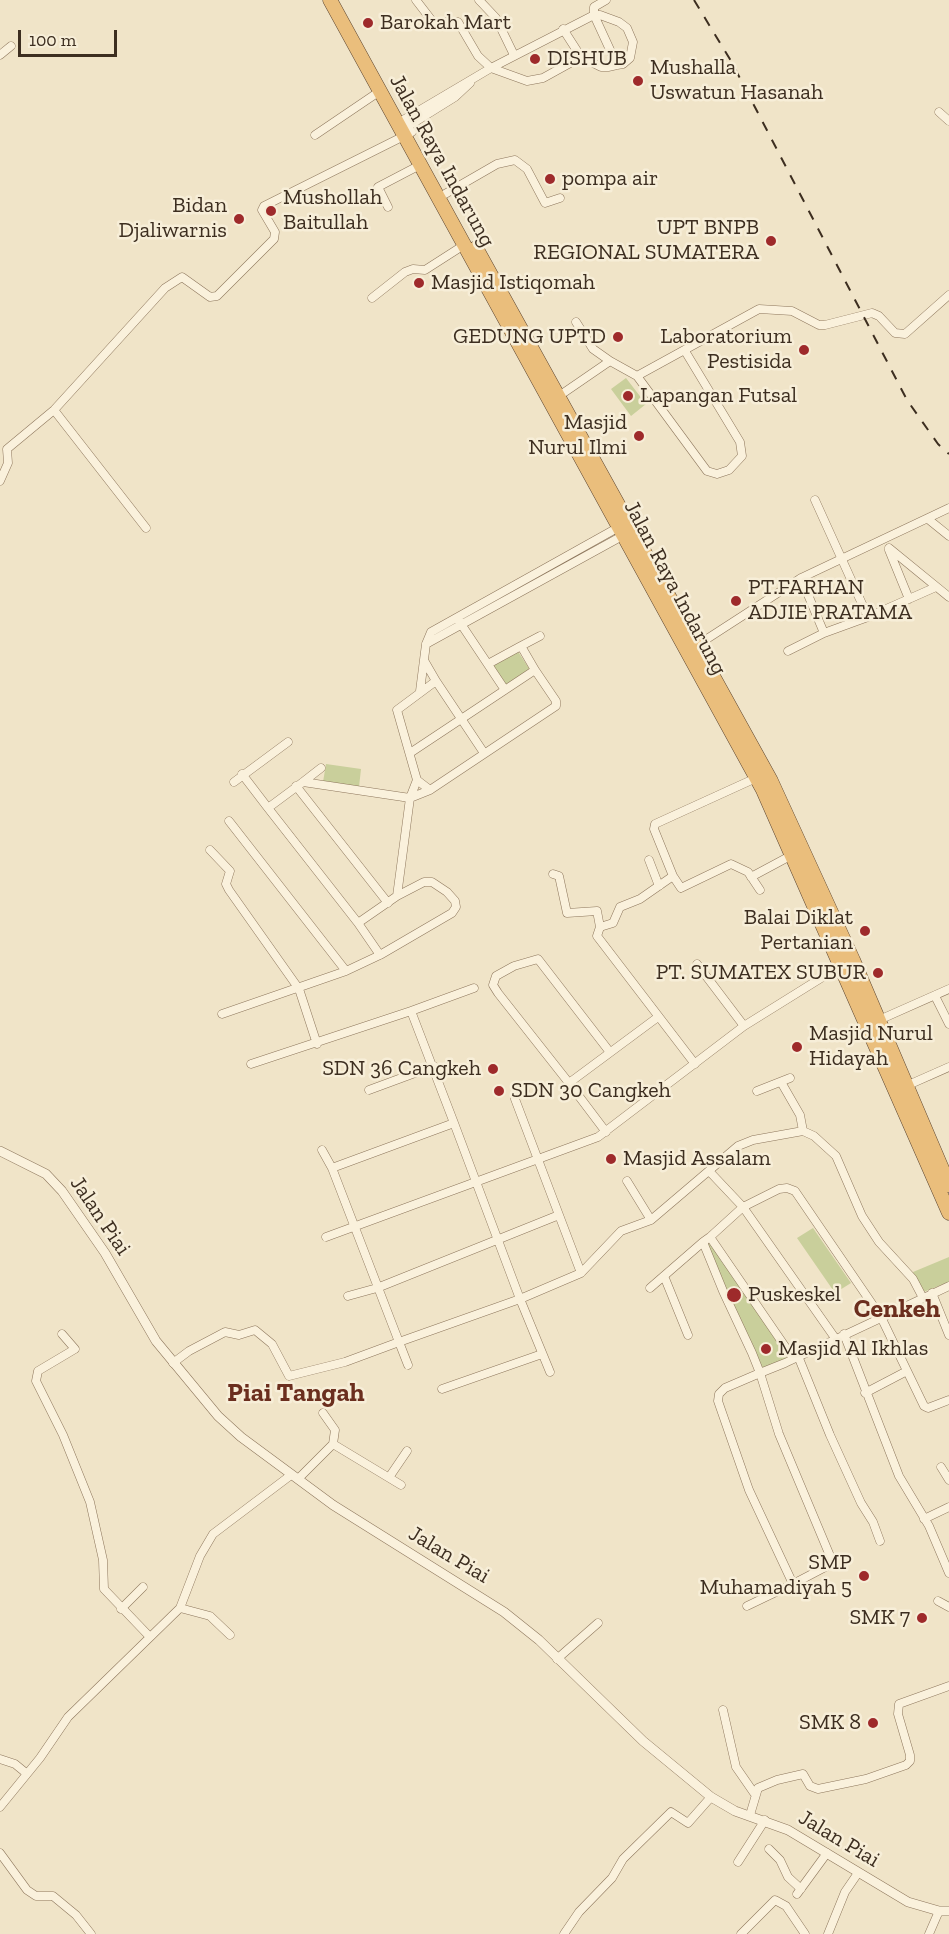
<!DOCTYPE html>
<html>
<head>
<meta charset="utf-8">
<style>
  body { margin:0 }
  #map { position:relative; width:949px; height:1934px; overflow:hidden; background:#f0e4c8; font-family:"Zilla Slab",serif }
  canvas { display:block }
  .scale { position:absolute; left:18px; top:30px; width:99px; height:27px; box-sizing:border-box; border:3px solid #3d2e20; border-top:0; padding-left:8px; font-size:18px; line-height:21px; white-space:nowrap; color:#3d2e20; -webkit-text-stroke:4px #f7eed8; paint-order:stroke }
</style>
</head>
<body>
<div id="map">
<canvas width="949" height="1934"></canvas>
<div class="scale">100 m</div>
</div>
<script>
const ctx = document.querySelector('canvas').getContext('2d');
ctx.lineJoin = 'round';
function paint(path, color) {
  ctx.fillStyle = color;
  ctx.fill(path, 'evenodd');
}
function poly(rows) {
  const path = new Path2D();
  for (const r of rows) {
    path.moveTo(r[0], r[1]);
    for (let i = 2; i < r.length; i += 2) path.lineTo(r[i], r[i + 1]);
  }
  return path;
}
function trace(path, color, width, dash) {
  ctx.strokeStyle = color;
  ctx.lineWidth = width;
  ctx.lineCap = dash ? 'butt' : 'round';
  ctx.setLineDash(dash || []);
  ctx.stroke(path);
}
function write(font, color, halo, rows, align = 'center') {
  ctx.font = font + ' "Zilla Slab",serif';
  ctx.lineWidth = 5;
  ctx.setLineDash([]);
  ctx.textBaseline = 'middle';
  ctx.strokeStyle = halo;
  ctx.fillStyle = color;
  for (const [text, x, y, turn = 0] of rows) {
    ctx.save();
    ctx.translate(x, y);
    ctx.rotate((+turn || 0) * Math.PI / 180);
    ctx.textAlign = isNaN(turn) ? turn : align;
    if (halo) ctx.strokeText(text, 0, 0);
    ctx.fillText(text, 0, 0);
    ctx.restore();
  }
}
paint(poly([
  [626,378,646,404,631,416,611,389],
  [517,650,530,670,505,686,492,667],
  [326,764,361,769,359,787,323,782],
  [813,1228,851,1283,835,1293,797,1238],
  [713,1234,787,1359,762,1371,706,1243],
  [949,1257,949,1282,921,1293,913,1272]
]), '#c9cf9b');
const minor = poly([
  [416,0,436,26,449,21,458,22,478,56,491,68,527,81,543,78,581,57,563,29],
  [479,0,496,18,514,55],
  [0,55,11,46],
  [581,57,601,67,608,67,617,65,623,64,630,58,633,42,627,28,619,22,600,15,594,15,617,65],
  [939,112,949,121],
  [398,123,491,68,594,15,594,7,606,0],
  [402,130,455,97,470,83],
  [315,135,380,91],
  [445,194,497,164,515,160,527,169,545,203,560,198],
  [388,207,378,187,422,164],
  [372,298,405,272,413,269,425,270,464,245],
  [576,322,593,349,610,361],
  [637,376,707,471,717,474,729,470,742,456,740,442,685,351],
  [559,396,610,361,637,376,759,309,792,311,819,325,825,325,872,313,879,316,895,333,905,334,949,295],
  [54,410,146,528],
  [0,481,8,463,7,449,54,410,165,288,182,277,210,297,217,296,274,239,275,232,262,210,264,206,412,132],
  [815,500,868,617],
  [928,519,949,536],
  [889,548,949,597],
  [889,550,909,599],
  [801,578,824,633],
  [459,621,505,690],
  [426,644,624,535],
  [521,646,540,636],
  [696,646,801,578,949,508],
  [788,651,824,633,868,617,936,587],
  [425,662,436,681],
  [420,691,426,644,431,632,619,527],
  [410,753,535,670,521,646,488,664],
  [484,753,436,681,397,710,417,780,430,790,556,706,556,701,535,670],
  [242,774,268,808],
  [417,780,410,798,430,790],
  [234,782,288,742],
  [303,782,410,798,397,896,358,923,268,808,303,782],
  [303,782,321,768],
  [296,786,388,903],
  [210,850,230,871,226,884,229,890,299,989,317,1044],
  [649,860,659,886],
  [553,874,559,876,567,913,597,911,600,927,613,923,620,907,640,899,673,876,654,829,655,824,756,778],
  [673,876,681,888,731,864,748,872,760,890],
  [751,877,792,855],
  [358,923,380,955],
  [600,927,597,936,695,1064],
  [697,964,744,1026],
  [346,971,380,955,452,913,456,907,455,901,447,892,432,882,424,882,397,896],
  [935,996,949,1024],
  [411,1011,474,988],
  [222,1014,346,971,229,821],
  [879,1020,949,989],
  [251,1064,411,1011,454,1123],
  [781,1082,800,1115,803,1131],
  [569,1083,498,993,493,985,496,976,514,966,538,959,609,1051],
  [906,1086,949,1067],
  [369,1090,434,1066],
  [525,1091,516,1095,515,1099,559,1215],
  [757,1091,790,1078],
  [606,1132,569,1083,658,1017],
  [322,1150,332,1168],
  [709,1171,743,1207,835,1338],
  [627,1181,651,1220],
  [326,1237,598,1137,744,1026,842,965],
  [710,1237,703,1242,723,1291,752,1353,760,1373,779,1434,833,1563,793,1584,749,1490,718,1401,719,1394,725,1388,760,1373,785,1363,949,1286],
  [664,1276,688,1335],
  [650,1288,703,1242],
  [932,1293,949,1335],
  [348,1296,377,1288,559,1215,581,1273],
  [62,1334,75,1349,38,1371,36,1381,63,1435,90,1502,103,1560,104,1589,149,1636],
  [844,1334,899,1476,929,1526,949,1573],
  [798,1356,830,1435,861,1503,873,1522,880,1541],
  [793,1358,710,1237,743,1207,779,1189,787,1188,795,1191,881,1317,924,1406,928,1408,949,1400],
  [173,1363,189,1351,225,1332,239,1335,255,1330,272,1344,289,1376,345,1362,399,1342,408,1365],
  [550,1372,520,1299,454,1123,332,1168,399,1342,520,1299,581,1273,621,1231,651,1220,738,1146,753,1140,803,1131,814,1136,836,1156,862,1216,879,1242,913,1279,923,1298],
  [442,1389,542,1354],
  [865,1393,907,1371],
  [323,1413,335,1430,333,1444,401,1485],
  [941,1467,949,1480],
  [390,1476,407,1451],
  [298,1479,333,1444],
  [924,1519,949,1507],
  [938,1601,949,1607],
  [747,1606,793,1584],
  [180,1608,210,1616,230,1635],
  [121,1609,143,1587],
  [557,1659,598,1623],
  [723,1710,736,1767,754,1793],
  [0,1759,15,1764,26,1773],
  [0,1807,40,1758,68,1717,180,1608,200,1556,213,1534,291,1475],
  [750,1815,758,1788,777,1780,803,1774,810,1786,818,1789,866,1779,906,1765,910,1761,910,1755,898,1714,899,1704,949,1686],
  [769,1849,780,1860,788,1877,801,1889],
  [0,1853,27,1890,36,1896,53,1896,76,1915,91,1934],
  [738,1862,765,1820],
  [797,1894,827,1853],
  [564,1934,579,1912,612,1878,623,1859,671,1812,688,1823,711,1797],
  [741,1934,775,1900,786,1906,805,1934],
  [828,1934,845,1892,858,1873],
  [929,1934,939,1911]
]);
const tertiary = poly([
  [0,1151,46,1174,62,1191,105,1253,156,1341,218,1416,241,1437,333,1505,504,1612,539,1640,643,1741,711,1797,735,1811,788,1830,908,1902,939,1911,949,1911]
]);
const trunk = poly([
  [330,0,763,790,949,1213],
  [476,248,771,781,853,960,949,1185]
]);
trace(minor, '#8d765c', 9);
trace(tertiary, '#8d765c', 10);
trace(trunk, '#5b4430', 15);
trace(minor, '#faf1dc', 8);
trace(tertiary, '#faf1dc', 9);
trace(trunk, '#eabe7c', 14);
trace(poly([
  [694,0,731,61,907,400,938,444,949,454]
]), '#3d2e20', 2, [10, 10]);
for (const [x, y, r, color] of [
  [368,23,6,"#9e2a2b"],
  [535,59,6,"#9e2a2b"],
  [638,81,6,"#9e2a2b"],
  [550,179,6,"#9e2a2b"],
  [271,211,6,"#9e2a2b"],
  [239,219,6,"#9e2a2b"],
  [771,241,6,"#9e2a2b"],
  [419,283,6,"#9e2a2b"],
  [618,337,6,"#9e2a2b"],
  [804,350,6,"#9e2a2b"],
  [628,396,6,"#9e2a2b"],
  [639,436,6,"#9e2a2b"],
  [736,601,6,"#9e2a2b"],
  [865,931,6,"#9e2a2b"],
  [878,973,6,"#9e2a2b"],
  [797,1047,6,"#9e2a2b"],
  [493,1069,6,"#9e2a2b"],
  [499,1091,6,"#9e2a2b"],
  [611,1159,6,"#9e2a2b"],
  [734,1295,8,"#9e2a2b"],
  [766,1349,6,"#9e2a2b"],
  [864,1576,6,"#9e2a2b"],
  [922,1618,6,"#9e2a2b"],
  [873,1723,6,"#9e2a2b"]
]) {
  const dot = new Path2D();
  dot.arc(x, y, r, 0, 2 * Math.PI);
  ctx.fillStyle = color;
  ctx.fill(dot);
  trace(dot, '#f7eed8', 2);
}
write('22px', '#3d2e20', '#f7eed8', [
  ["Barokah Mart",380,23],
  ["DISHUB",547,59],
  ["Mushalla",650,68],
  ["Uswatun Hasanah",650,93],
  ["pompa air",562,179],
  ["Mushollah",283,198],
  ["Baitullah",283,223],
  ["Bidan",227,206,"right"],
  ["Djaliwarnis",227,231,"right"],
  ["UPT BNPB",759,228,"right"],
  ["REGIONAL SUMATERA",759,253,"right"],
  ["Masjid Istiqomah",431,283],
  ["GEDUNG UPTD",606,337,"right"],
  ["Laboratorium",792,337,"right"],
  ["Pestisida",792,362,"right"],
  ["Lapangan Futsal",640,396],
  ["Masjid",627,423,"right"],
  ["Nurul Ilmi",627,448,"right"],
  ["PT.FARHAN",748,588],
  ["ADJIE PRATAMA",748,613],
  ["Balai Diklat",853,918,"right"],
  ["Pertanian",853,943,"right"],
  ["PT. SUMATEX SUBUR",866,973,"right"],
  ["Masjid Nurul",809,1034],
  ["Hidayah",809,1059],
  ["SDN 36 Cangkeh",481,1069,"right"],
  ["SDN 30 Cangkeh",511,1091],
  ["Masjid Assalam",623,1159],
  ["Puskeskel",748,1295],
  ["Masjid Al Ikhlas",778,1349],
  ["SMP",852,1563,"right"],
  ["Muhamadiyah 5",852,1588,"right"],
  ["SMK 7",910,1618,"right"],
  ["SMK 8",861,1723,"right"]
], 'left');
write('22px', '#3d2e20', '#f7eed8', [
  ["Jalan Raya Indarung",442,161,61],
  ["Jalan Raya Indarung",675,588,62],
  ["Jalan Piai",100,1216,56],
  ["Jalan Piai",449,1555,31],
  ["Jalan Piai",839,1839,31]
]);
write('bold 26px', '#6b2e1e', '#f7eed8', [
  ["Cenkeh",897,1310],
  ["Piai Tangah",296,1394]
]);
</script>
</body>
</html>
